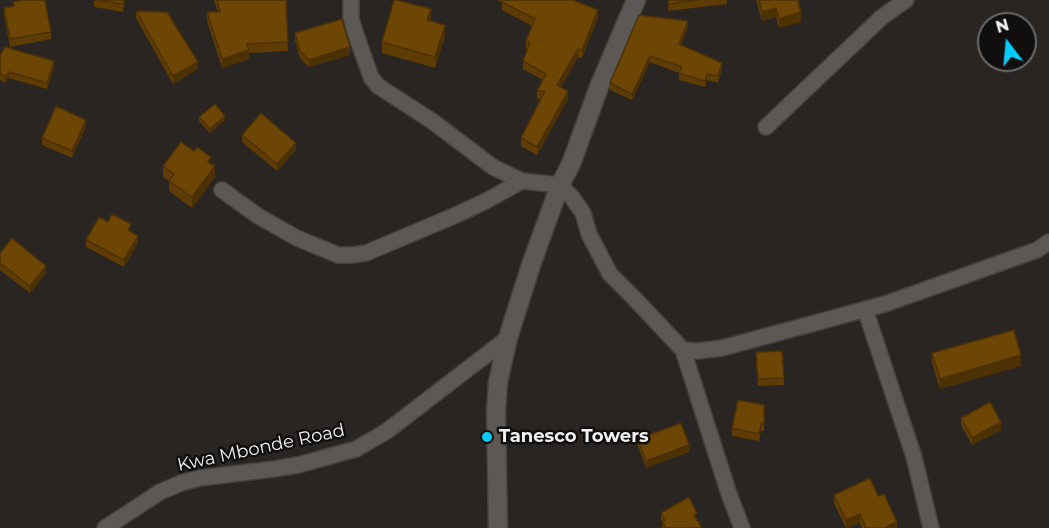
<!DOCTYPE html>
<html>
<head>
<meta charset="utf-8">
<style>
  body { margin:0 }
  #map { position:relative; width:1049px; height:528px; overflow:hidden; background:#282522; font-family:Montserrat,sans-serif }
  canvas { display:block }
  .north { position:absolute; left:977px; top:12px; width:60px; height:60px; box-sizing:border-box; background:#100f0d; border:2px solid #6b6a68; border-radius:50%; rotate:344deg; font-size:16px; font-weight:700; line-height:24px; text-align:center; color:#f4f2f0 }
  .north::after { content:''; display:block; margin:auto; width:21px; height:27px; background:#07cbf9; clip-path:polygon(50% 0,100% 100%,50% 72%,0 100%) }
</style>
</head>
<body>
<div id="map">
<canvas width="1049" height="528"></canvas>
<div class="north">N</div>
</div>
<script>
const ctx = document.querySelector('canvas').getContext('2d');
ctx.lineJoin = 'round';
function poly(rows) {
  const path = new Path2D();
  for (const r of rows) {
    path.moveTo(r[0], r[1]);
    for (let i = 2; i < r.length; i += 2) path.lineTo(r[i], r[i + 1]);
  }
  return path;
}
function trace(path, color, width, dash) {
  ctx.strokeStyle = color;
  ctx.lineWidth = width;
  ctx.lineCap = dash ? 'butt' : 'round';
  ctx.setLineDash(dash || []);
  ctx.stroke(path);
}
function paint(path, color) {
  ctx.fillStyle = color;
  ctx.fill(path, 'evenodd');
}
function write(font, color, halo, rows, align = 'center') {
  ctx.font = font + ' Montserrat,sans-serif';
  ctx.lineWidth = 5;
  ctx.setLineDash([]);
  ctx.textBaseline = 'middle';
  ctx.strokeStyle = halo;
  ctx.fillStyle = color;
  for (const [text, x, y, turn = 0] of rows) {
    ctx.save();
    ctx.translate(x, y);
    ctx.rotate((+turn || 0) * Math.PI / 180);
    ctx.textAlign = isNaN(turn) ? turn : align;
    if (halo) ctx.strokeText(text, 0, 0);
    ctx.fillText(text, 0, 0);
    ctx.restore();
  }
}
const minor = poly([
  [351,0,351,18,355,32,371,77,378,86,432,121,493,167,522,181,560,185,571,196,583,213,589,234,610,274,635,299,683,350,729,494,742,528],
  [766,127,882,17,906,0],
  [222,190,258,216,297,238,338,255,352,255,366,253,456,215,486,201,522,181],
  [865,309,914,457,931,528],
  [683,350,698,351,722,348,885,304,1037,250,1049,242],
  [105,528,160,492,181,483,200,478,274,469,298,465,356,449,387,431,508,338]
]);
const tertiary = poly([
  [498,528,496,411,498,382,508,338,531,265,560,185,571,164,599,87,636,0]
]);
trace(minor, '#43403e', 18);
trace(tertiary, '#43403e', 21);
trace(minor, '#5c5855', 15);
trace(tertiary, '#5c5855', 18);
paint(poly([
  [94,0,125,0,123,12,94,7],
  [214,0,286,0,288,51,249,53,249,59,222,68,207,21,207,12,218,12],
  [497,0,573,0,598,18,582,58,578,57,561,87,568,99,537,155,521,146,521,138,541,99,537,99,537,91,543,80,523,69,523,61,527,50,526,49,526,41,532,26,502,10,502,2],
  [669,0,727,0,727,4,668,11],
  [756,0,799,0,801,22,779,28,776,17,762,21],
  [13,2,51,32,51,39,10,47,4,15,4,8,13,6],
  [136,11,198,69,173,84,136,18],
  [431,20,430,21,445,36,435,68,382,53,382,42],
  [688,27,681,45,722,70,718,83,707,80,705,87,679,80,679,73,650,62,632,100,610,90,610,83],
  [295,33,350,55,309,67,300,58,295,41],
  [0,55,54,67,47,89,9,78,5,83,0,80],
  [199,117,225,120,210,133,199,121],
  [86,127,72,158,42,145,42,138],
  [242,135,296,150,277,171,242,142],
  [211,164,215,177,192,208,169,191,169,181,163,177,163,166],
  [108,222,131,232,138,243,124,267,86,247,86,240],
  [0,253,46,273,30,293,0,270],
  [932,353,1021,366,940,389,932,363],
  [756,360,784,378,784,385,758,386],
  [764,405,764,431,761,431,759,441,732,436,732,428],
  [961,418,1001,430,972,445,961,425],
  [638,439,689,452,646,468,638,446],
  [834,495,878,496,897,528,862,528,860,523,846,528,834,503],
  [661,513,697,520,702,528,662,528,662,523,661,520]
]), '#5e3c04');
paint(poly([
  [776,8,776,17,762,21,762,12],
  [431,9,431,20,427,31,427,20],
  [598,10,598,18,582,58,582,50],
  [801,12,801,22,779,28,779,19],
  [688,21,688,27,679,50,679,44],
  [445,25,445,36,435,68,435,57],
  [350,47,350,55,309,67,309,60],
  [578,49,578,57,557,93,557,85],
  [249,50,249,59,222,68,222,59],
  [650,56,650,62,632,100,632,94],
  [54,61,54,67,47,89,47,83],
  [198,62,198,69,173,84,173,76],
  [722,63,722,70,718,83,718,76],
  [9,72,9,78,5,83,5,77],
  [707,74,707,80,705,87,705,81],
  [568,91,568,99,537,155,537,147],
  [225,116,225,120,210,133,210,129],
  [86,120,86,127,72,158,72,151],
  [296,143,296,150,277,171,277,164],
  [215,166,215,177,192,208,192,197],
  [138,236,138,243,124,267,124,260],
  [46,266,46,273,30,293,30,286],
  [1021,355,1021,366,940,389,940,379],
  [1001,422,1001,430,972,445,972,438],
  [689,445,689,452,646,468,646,461],
  [860,514,860,523,846,528,846,520],
  [897,522,897,528,886,528,886,527]
]), '#4c3104');
const building = poly([
  [23,0,45,0,51,32,10,39,4,8,14,6,13,2,23,0],
  [94,0,124,0,123,4,94,0],
  [217,0,286,0,288,42,247,44,249,50,222,59,207,12,220,12,217,0],
  [394,0,397,0,431,9,427,20,445,25,435,57,382,42,394,0],
  [503,0,573,0,598,10,582,50,578,49,557,85,568,91,537,147,521,138,545,91,537,91,546,74,523,61,530,43,526,41,535,19,502,2,503,0],
  [669,0,699,0,668,4,669,0],
  [759,0,797,0,801,12,779,19,776,8,762,12,759,0],
  [136,11,167,12,198,62,173,76,136,11],
  [639,15,688,21,679,44,722,63,718,76,707,74,705,81,679,73,682,67,650,56,632,94,610,83,639,15],
  [342,19,350,47,309,60,300,51,295,33,342,19],
  [5,47,54,61,47,83,9,72,5,77,0,73,0,55,5,47],
  [215,104,225,116,210,129,199,117,215,104],
  [56,106,86,120,72,151,42,138,56,106],
  [261,113,296,143,277,164,242,135,261,113],
  [181,142,194,151,197,147,211,157,208,162,215,166,192,197,169,181,174,174,163,166,181,142],
  [112,214,131,224,128,230,138,236,124,260,86,240,99,217,108,222,112,214],
  [12,238,46,266,30,286,0,263,0,253,12,238],
  [1014,330,1021,355,940,379,932,353,1014,330],
  [782,351,784,378,758,379,756,352,782,351],
  [738,400,764,405,764,424,761,424,759,434,732,428,738,400],
  [990,402,1001,422,972,438,961,418,990,402],
  [681,423,689,445,646,461,638,439,681,423],
  [870,478,878,496,884,494,897,522,886,527,887,528,866,528,860,514,846,520,834,495,870,478],
  [689,497,697,513,694,515,702,528,666,528,662,522,665,521,661,513,689,497]
]);
paint(building, '#6d4605');
trace(building, '#4c3104', 1.5);
for (const [x, y, r, color] of [
  [487,437,6,"#07cbf9"]
]) {
  const dot = new Path2D();
  dot.arc(x, y, r, 0, 2 * Math.PI);
  ctx.fillStyle = color;
  ctx.fill(dot);
  trace(dot, '#100f0d', 2);
}
write('bold 18px', '#f4f2f0', '#100f0d', [
  ["Tanesco Towers",499,437]
], 'left');
write('18px', '#f4f2f0', '#100f0d', [
  ["Kwa Mbonde Road",261,448,-12]
]);
</script>
</body>
</html>
